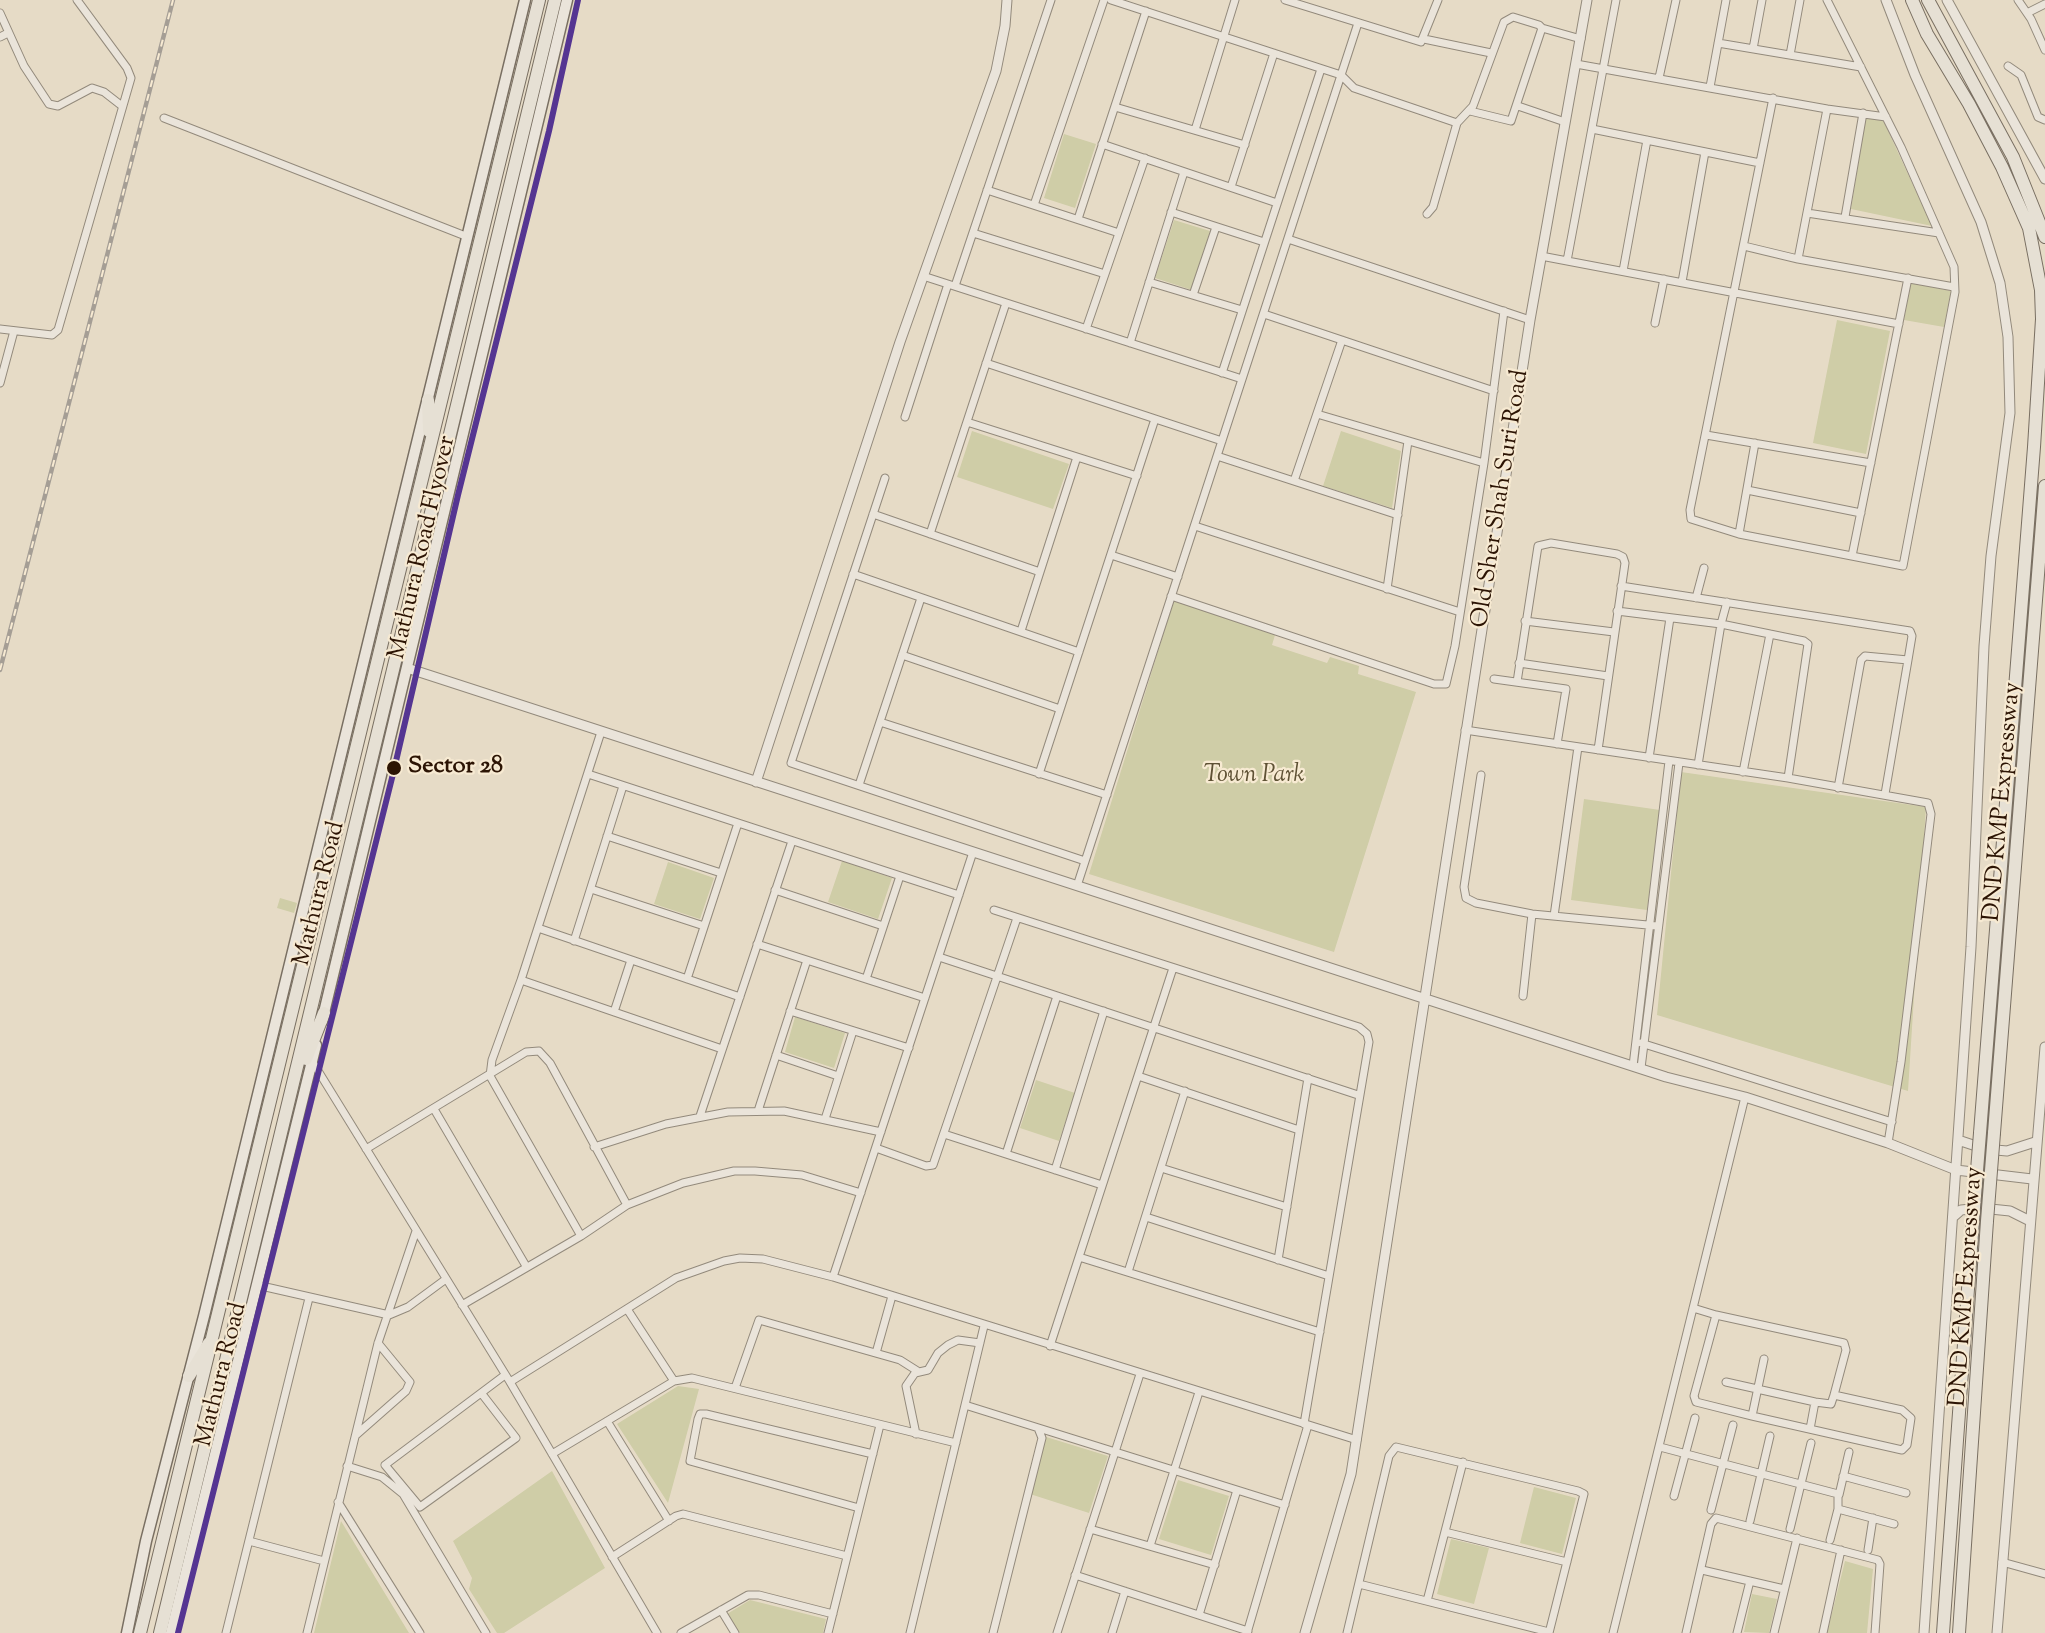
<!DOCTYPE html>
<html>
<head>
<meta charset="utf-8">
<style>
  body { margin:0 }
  canvas { display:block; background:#e6dbc6 }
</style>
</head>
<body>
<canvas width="2045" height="1633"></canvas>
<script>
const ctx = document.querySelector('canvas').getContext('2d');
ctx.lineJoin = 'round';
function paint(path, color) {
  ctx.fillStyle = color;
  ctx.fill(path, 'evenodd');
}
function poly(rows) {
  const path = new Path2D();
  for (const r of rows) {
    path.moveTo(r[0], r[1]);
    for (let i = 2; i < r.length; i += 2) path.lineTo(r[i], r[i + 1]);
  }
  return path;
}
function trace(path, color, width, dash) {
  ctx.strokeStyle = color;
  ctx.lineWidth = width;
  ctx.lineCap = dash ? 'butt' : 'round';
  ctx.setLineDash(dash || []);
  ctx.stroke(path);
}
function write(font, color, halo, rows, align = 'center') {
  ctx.font = font + ' "Sorts Mill Goudy",serif';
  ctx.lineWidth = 4.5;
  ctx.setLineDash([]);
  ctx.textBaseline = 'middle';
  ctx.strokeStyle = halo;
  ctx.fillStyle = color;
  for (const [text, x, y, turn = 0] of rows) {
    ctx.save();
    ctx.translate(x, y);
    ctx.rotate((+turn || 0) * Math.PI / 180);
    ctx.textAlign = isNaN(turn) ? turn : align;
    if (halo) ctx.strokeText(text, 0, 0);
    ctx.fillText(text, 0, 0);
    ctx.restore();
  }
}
paint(poly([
  [1866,117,1883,120,1932,226,1851,209],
  [1064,134,1096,144,1075,208,1044,198],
  [1174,220,1210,231,1192,290,1155,278],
  [1911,283,1951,291,1944,327,1904,320],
  [1837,320,1890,331,1866,454,1813,443],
  [972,431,1069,464,1053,509,957,477],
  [1341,431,1401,451,1392,508,1323,486],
  [1174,600,1275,635,1272,645,1327,663,1330,657,1359,666,1358,674,1416,692,1334,952,1089,874],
  [1681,772,1926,807,1908,1091,1657,1015],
  [1584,799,1660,810,1647,910,1571,900],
  [842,861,892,878,878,919,828,902],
  [668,862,714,878,700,919,654,904],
  [280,898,297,903,294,913,277,908],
  [795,1017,845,1033,834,1068,785,1052],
  [1036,1080,1075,1093,1059,1141,1020,1128],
  [678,1386,699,1389,668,1503,617,1424],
  [1043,1436,1108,1456,1089,1513,1030,1494],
  [552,1471,605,1568,504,1633,497,1633,469,1589,472,1578,453,1541],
  [1178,1480,1229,1496,1211,1555,1159,1539],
  [1534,1487,1576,1498,1562,1554,1520,1543],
  [341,1521,409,1633,314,1633],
  [1451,1539,1489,1548,1474,1604,1437,1594],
  [1845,1561,1873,1569,1867,1633,1827,1633],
  [1752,1594,1777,1599,1769,1633,1744,1632],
  [750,1600,826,1619,823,1633,740,1633,727,1614]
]), '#cfcda7');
const minor = poly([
  [1111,0,1341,75,1354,88,1457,123],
  [1285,0,1421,42,1438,0],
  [2018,0,2031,19,2045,50],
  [0,13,24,66,49,104,58,106,92,88,104,92,122,106],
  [2027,13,2045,4],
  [1542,28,1581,39],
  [0,37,8,33],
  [1424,39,1491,53],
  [1718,43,1861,67],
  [1753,49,1762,0],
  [1790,55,1800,0],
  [1576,64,1827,109,1886,117],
  [2008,66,2021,75,2038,117,2045,120],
  [1659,78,1676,0],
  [1710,87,1726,0],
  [1773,98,1690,510,1691,519,1739,534,1903,566,1955,292,1954,267,1901,147,1827,0],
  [1518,106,1565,122],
  [1115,107,1245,145],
  [164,118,468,237],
  [1592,129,1760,163],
  [1195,130,1235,0],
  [1102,144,1277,203],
  [1231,187,1274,53],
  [987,190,1119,233],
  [1034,205,1104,0],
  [1171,212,1264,242],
  [1807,213,1939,233],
  [1427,214,1433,207,1457,123,1473,106,1504,22,1513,17,1539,25,1542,28,1511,121,1470,111],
  [1845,217,1863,113],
  [1078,219,1146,11],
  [973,233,1105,274],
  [1288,239,1530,320],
  [1744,246,1798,259,1954,287],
  [1541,256,1899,324],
  [1798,259,1827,109],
  [1567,261,1616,0],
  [1623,271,1647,140],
  [923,276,1242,379],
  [1149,282,1242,310],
  [1682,282,1705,152],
  [955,286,1051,0],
  [1193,295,1216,227],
  [1264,314,1494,391],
  [1655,323,1664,279],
  [0,329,52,335,58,330,131,78,127,68,77,0],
  [1086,329,1145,158],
  [1130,343,1184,172],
  [986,363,1222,441],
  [1222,373,1321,69],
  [0,383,14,331],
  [1317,414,1484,463],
  [905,417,948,284],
  [967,422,1137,476],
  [1706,435,1871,463],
  [1217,456,1398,515],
  [885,478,791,763,1085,861],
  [1294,481,1342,340],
  [1747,490,1861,513],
  [873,514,1040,572],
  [1195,526,1460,612],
  [930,534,1006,303],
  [1739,534,1755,443],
  [1111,555,1178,577],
  [1852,556,1908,278],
  [853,574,1079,652],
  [1621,586,1910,631,1912,636,1908,660,1885,794],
  [1387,589,1408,441],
  [1171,596,1434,684,1446,684,1455,646,1484,463,1504,311],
  [1696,598,1704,568],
  [1617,611,1721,624,1727,602],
  [1525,621,1614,632],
  [1021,631,1077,457],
  [902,655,1060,709],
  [1519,663,1608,676],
  [1494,679,1566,689,1557,744],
  [1517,682,1538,546,1551,543,1617,554,1623,557,1625,563,1598,750],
  [880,722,1107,795],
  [1465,730,1788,778,1928,803,1931,814,1901,1062,1888,1143],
  [1649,758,1670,618],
  [1698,765,1721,624,1804,641,1808,644,1788,778],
  [1743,772,1770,634],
  [588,774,959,895],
  [1039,774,1155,419],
  [1481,775,1464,887,1466,898,1476,903,1532,914,1658,926],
  [859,785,921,598],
  [1838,788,1861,660,1865,656,1908,660],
  [607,836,721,873],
  [1077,886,1358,23],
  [591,889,704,926],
  [775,890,883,926],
  [994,910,1359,1027,1367,1034,1369,1042,1304,1424],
  [1554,916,1578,747],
  [538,928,740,997],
  [574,941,623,786],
  [757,944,925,998],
  [939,957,1358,1095],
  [687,979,738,823],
  [866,979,900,876],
  [521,980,722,1049],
  [1523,996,1532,914],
  [790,1011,909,1048],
  [614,1012,631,960],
  [1641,1043,1892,1122],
  [776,1055,838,1076],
  [312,1061,510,1382,657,1633],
  [1633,1066,1669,761],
  [1641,1068,1679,763],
  [1138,1076,1299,1130],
  [434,1109,526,1266],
  [758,1111,807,960],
  [700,1116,792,841],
  [825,1119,853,1031],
  [944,1134,1102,1185],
  [594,1147,666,1124,728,1112,784,1111,881,1132],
  [876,1148,926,1166,933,1165,1017,918],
  [366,1149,526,1052,539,1051,550,1063,627,1205],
  [1006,1154,1057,996],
  [1161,1168,1287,1207],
  [1055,1170,1104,1011],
  [1146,1217,1329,1276],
  [581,1236,490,1076,492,1060,521,980,601,732],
  [1079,1257,1320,1332],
  [1278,1260,1308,1078],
  [1128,1272,1185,1091],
  [833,1277,973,852],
  [257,1285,389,1315,408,1307,446,1279],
  [462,1305,581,1236,627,1205,683,1183,734,1171,755,1171,802,1175,861,1193],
  [1693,1308,1716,1315],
  [627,1309,674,1381],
  [1050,1346,1173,968],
  [876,1353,892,1296],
  [510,1382,676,1278,724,1261,740,1258,763,1259,833,1277,1357,1440],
  [1726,1382,1815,1402],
  [735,1388,759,1320,900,1360,919,1372],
  [482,1394,516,1438,420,1507,385,1465,505,1375],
  [965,1405,1285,1505],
  [1752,1416,1764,1359],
  [607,1421,669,1521],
  [1810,1429,1815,1402,1831,1404,1834,1395,1902,1410,1911,1418,1907,1445,1902,1450,1752,1416,1696,1402,1694,1396,1716,1315,1844,1343,1846,1350,1834,1395],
  [916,1434,906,1386,915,1373,928,1370,938,1353,948,1345,958,1340,980,1343],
  [356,1435,406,1391,410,1382,378,1343],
  [1660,1447,1838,1494,1838,1509,1830,1540],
  [552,1454,674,1381,692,1378,956,1443],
  [347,1466,382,1477,403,1494,486,1633],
  [1843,1476,1906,1493],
  [1839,1495,1849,1452],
  [1674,1496,1695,1418],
  [338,1502,420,1633],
  [859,1508,690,1461,698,1419,700,1414,706,1414,873,1454],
  [1838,1509,1894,1524],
  [1711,1510,1733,1425],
  [1750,1521,1770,1436],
  [1090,1529,1215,1565],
  [1790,1529,1811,1443],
  [1445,1532,1567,1562],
  [249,1541,324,1561],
  [1150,1546,1199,1392],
  [1868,1550,1873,1518],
  [612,1557,676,1516,683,1514,847,1556],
  [2002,1562,2045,1574],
  [1702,1570,1784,1589],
  [1075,1575,1248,1631],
  [1359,1584,1549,1632],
  [1427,1601,1463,1462],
  [721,1610,735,1633],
  [1199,1615,1237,1490],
  [226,1633,309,1298],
  [307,1633,378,1343,416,1231],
  [681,1633,748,1595,759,1595,833,1614],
  [828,1633,880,1425],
  [910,1633,984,1326],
  [993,1633,1042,1438,1038,1428],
  [1057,1633,1140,1374],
  [1112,1633,1125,1591],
  [1247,1633,1308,1425],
  [1347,1633,1389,1456,1396,1447,1578,1491,1584,1494,1549,1633],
  [1613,1633,1745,1097],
  [1686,1633,1711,1524,1716,1518,1878,1560,1880,1564,1875,1633],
  [1737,1633,1750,1581],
  [1774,1633,1797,1538],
  [1823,1633,1841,1550]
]);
const tertiary = poly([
  [1886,0,1915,75,1981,222,2000,283,2008,337,2010,413,1991,556,1984,646,1971,947,1924,1633],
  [1947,0,2045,179],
  [407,668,1666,1077,1745,1097,1888,1143,1956,1170,2032,1179],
  [756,782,900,342,996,71,1005,26,1007,0],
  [1958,1140,1985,1149,2007,1151,2035,1142],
  [1953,1217,1961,1210,1981,1208,2010,1211,2030,1221],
  [1305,1633,1351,1474,1530,320,1587,0],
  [1997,1633,2045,1047]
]);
const secondary = poly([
  [322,1021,567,0],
  [127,1633,146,1541,204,1316,525,0],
  [171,1633,316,1045]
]);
const trunk = poly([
  [1912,0,1927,34,1969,104,2002,167,2029,228,2041,290,2042,319,2034,447,1980,1133],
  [1928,0,2013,157,2045,237],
  [428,400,429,431],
  [306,1059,324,1013],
  [1994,1133,2045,486],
  [189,1376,209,1343],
  [140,1633,539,0],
  [160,1633,555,0],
  [1943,1633,1973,1220],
  [1959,1633,1987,1221]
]);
trace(minor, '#938a7c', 9);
trace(tertiary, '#938a7c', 11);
trace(secondary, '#796f62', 13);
trace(trunk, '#796f62', 14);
trace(minor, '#eae4da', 7);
trace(tertiary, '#eae4da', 9);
trace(secondary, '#eae4da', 10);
trace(trunk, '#e6e0d4', 12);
const rail = poly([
  [0,670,173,0]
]);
trace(rail, '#a59e95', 4.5);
trace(rail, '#f7ead2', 2, [7]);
const trunkBridge = poly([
  [1973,1220,1980,1133],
  [1987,1221,1994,1133]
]);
trace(trunkBridge, '#796f62', 14, []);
trace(trunkBridge, '#e6e0d4', 12);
trace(poly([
  [178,1633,393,774,458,495,549,131,578,0]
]), '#553592', 6);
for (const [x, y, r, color] of [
  [394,768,8,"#2c1404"]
]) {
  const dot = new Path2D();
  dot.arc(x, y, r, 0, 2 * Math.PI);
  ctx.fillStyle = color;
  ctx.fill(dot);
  trace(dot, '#f7ead2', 2);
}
write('24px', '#2c1404', '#f7ead2', [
  ["Old Sher Shah Suri Road",1502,499,-81],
  ["Mathura Road Flyover",424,548,-77],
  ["DND KMP Expressway",2004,802,-85],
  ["Mathura Road",321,894,-76],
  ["DND KMP Expressway",1968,1287,-86],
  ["Mathura Road",223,1375,-76]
]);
write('bold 24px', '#2c1404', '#f7ead2', [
  ["Sector 28",408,768]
], 'left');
write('italic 24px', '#5e5134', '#f7ead2', [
  ["Town Park",1254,777]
]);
</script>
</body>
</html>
